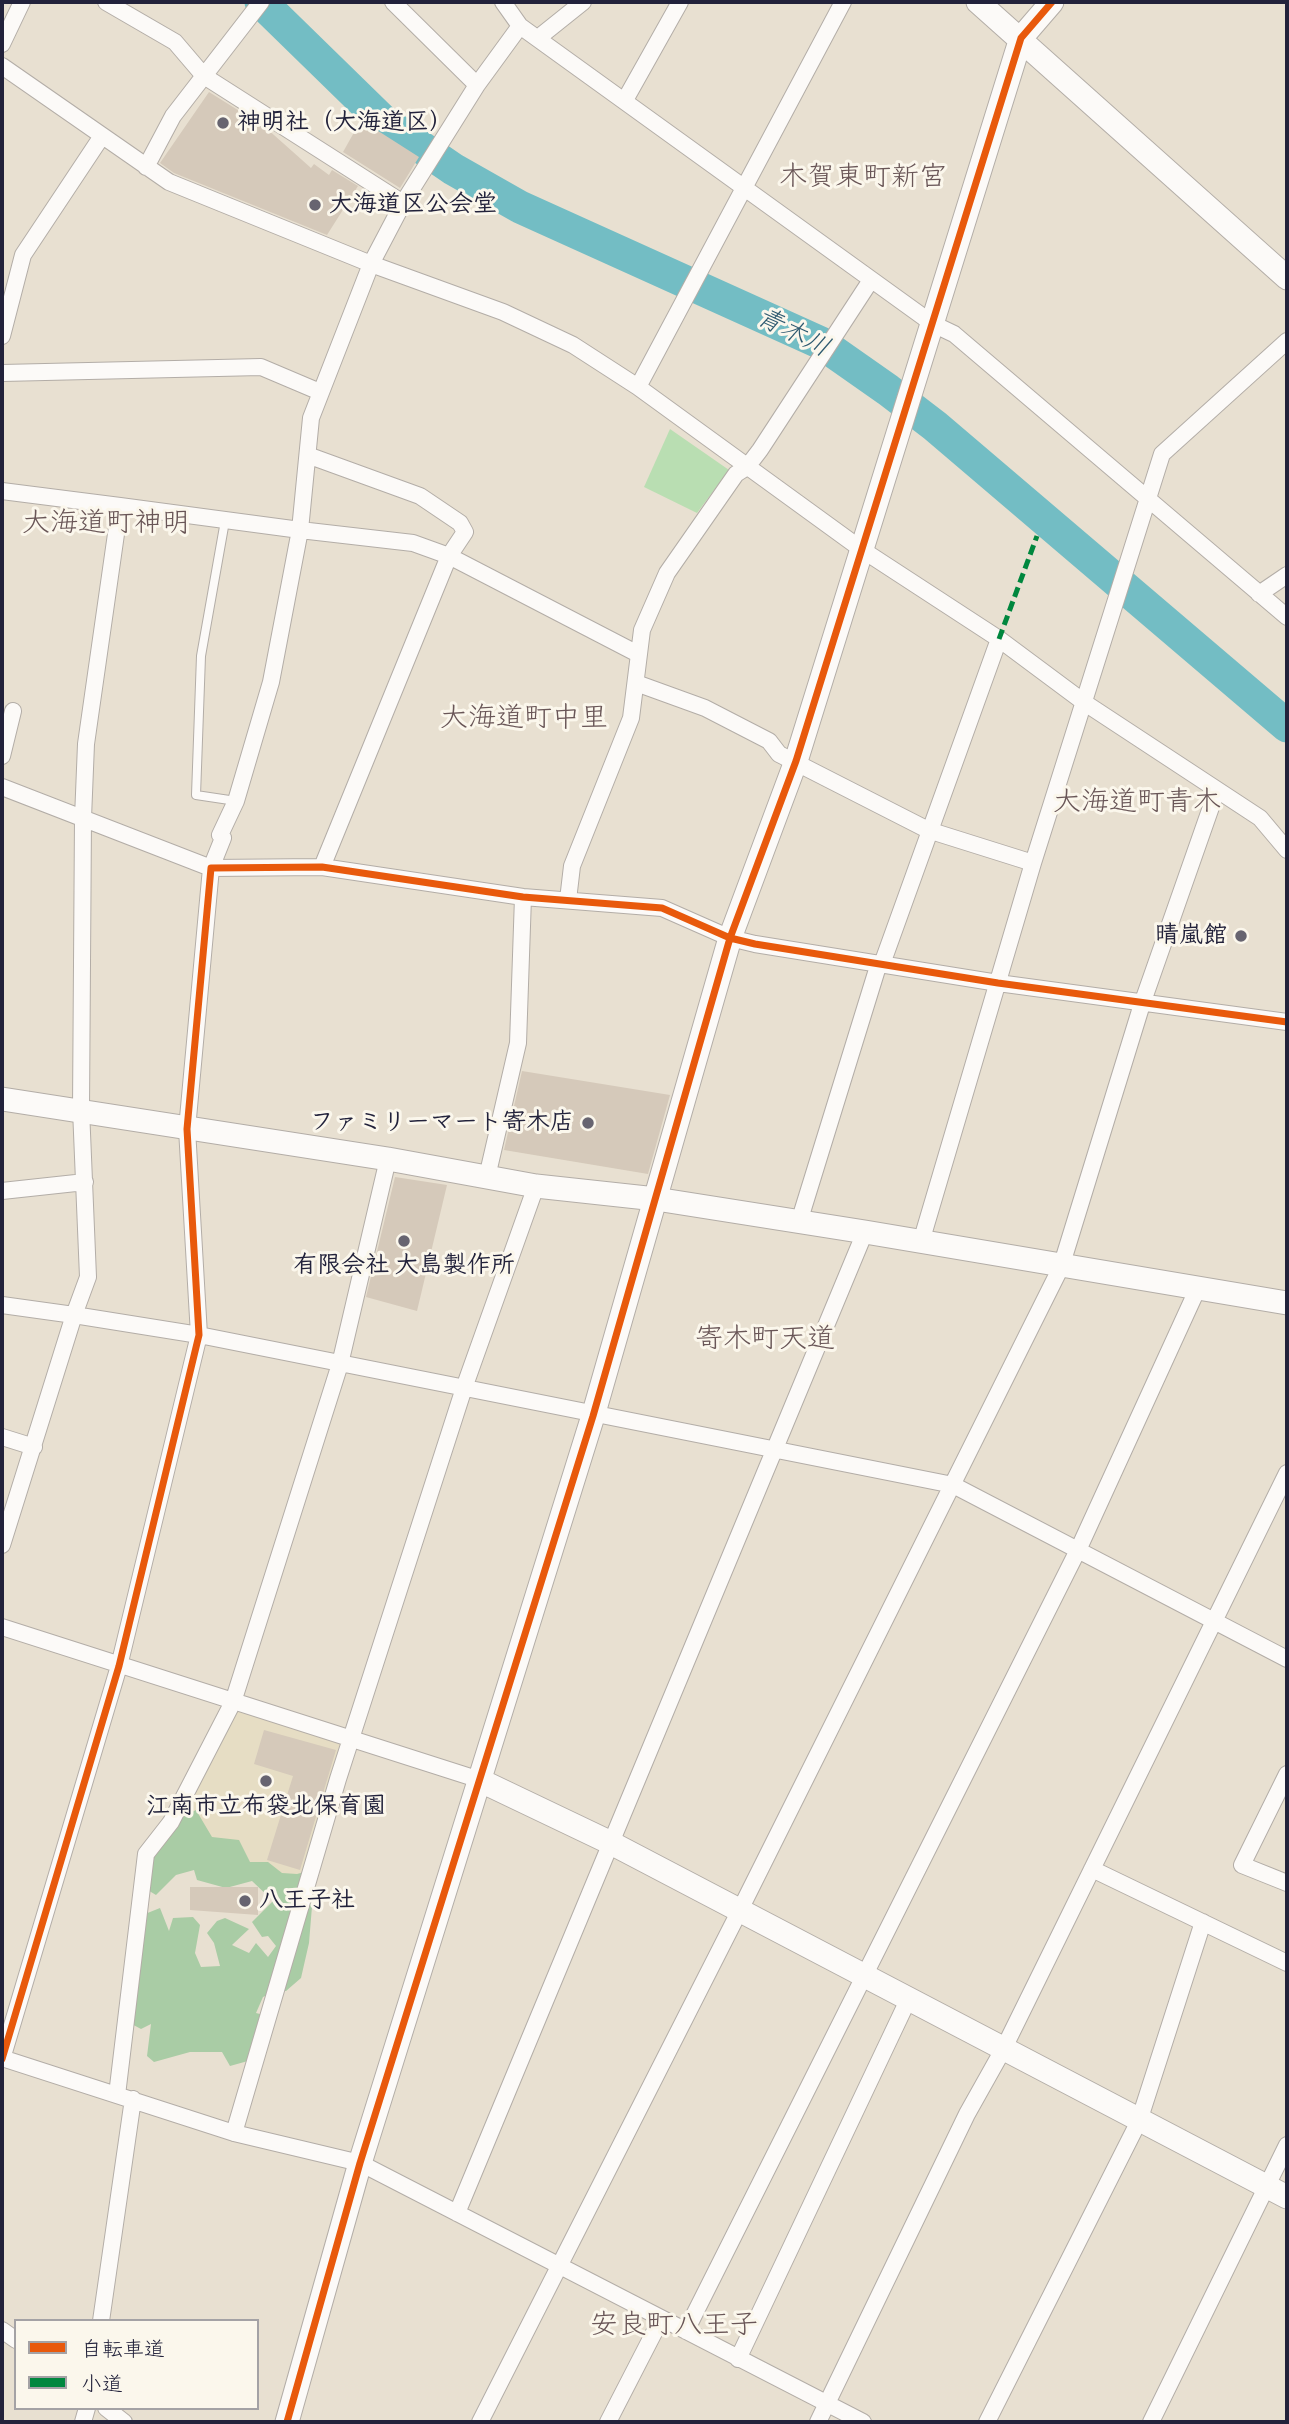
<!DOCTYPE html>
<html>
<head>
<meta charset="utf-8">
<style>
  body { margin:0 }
  #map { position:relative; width:1289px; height:2424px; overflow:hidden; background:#e8e0d1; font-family:"Patrick Hand","Klee One",sans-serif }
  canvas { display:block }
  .frame { position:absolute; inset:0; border:4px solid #22223b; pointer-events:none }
  .legend { position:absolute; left:14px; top:2319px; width:245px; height:91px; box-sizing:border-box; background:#fbf7ec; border:2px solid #a4a2a5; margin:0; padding:9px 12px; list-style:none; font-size:21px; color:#22223b }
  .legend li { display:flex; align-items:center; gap:14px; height:35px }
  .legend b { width:35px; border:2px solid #a4a2a5 }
</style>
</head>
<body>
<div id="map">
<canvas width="1289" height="2424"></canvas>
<div class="frame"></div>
<ul class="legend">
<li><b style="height:9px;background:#e8590c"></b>自転車道</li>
<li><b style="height:9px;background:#00873e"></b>小道</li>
</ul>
</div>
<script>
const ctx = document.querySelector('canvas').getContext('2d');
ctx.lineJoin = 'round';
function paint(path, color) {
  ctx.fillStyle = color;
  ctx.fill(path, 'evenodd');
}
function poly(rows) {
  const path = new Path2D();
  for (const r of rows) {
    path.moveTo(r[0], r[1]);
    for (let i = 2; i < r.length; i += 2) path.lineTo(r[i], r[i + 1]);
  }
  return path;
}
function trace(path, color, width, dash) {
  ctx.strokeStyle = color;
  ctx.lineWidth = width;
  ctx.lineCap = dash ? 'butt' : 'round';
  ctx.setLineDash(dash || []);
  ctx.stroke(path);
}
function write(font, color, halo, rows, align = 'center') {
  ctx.font = font + ' "Patrick Hand","Klee One",sans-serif';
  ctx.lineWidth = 6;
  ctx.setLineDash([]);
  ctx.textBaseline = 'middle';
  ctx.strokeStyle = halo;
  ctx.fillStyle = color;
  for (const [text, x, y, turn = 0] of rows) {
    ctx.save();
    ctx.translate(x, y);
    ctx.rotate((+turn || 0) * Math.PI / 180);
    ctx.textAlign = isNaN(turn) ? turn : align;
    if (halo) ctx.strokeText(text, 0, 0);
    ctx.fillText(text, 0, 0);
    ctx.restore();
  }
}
paint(poly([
  [233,1702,353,1739,307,1885,158,1839]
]), '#e6ddc4');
paint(poly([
  [670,429,729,470,697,513,644,487]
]), '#b9deb2');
paint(poly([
  [196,1810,212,1837,239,1840,250,1862,268,1862,282,1873,297,1874,312,1870,314,1882,309,1943,301,1978,286,1991,276,1991,263,1997,256,2013,268,2016,255,2059,230,2066,222,2052,190,2052,154,2062,147,2056,151,2024,141,2029,126,2021,145,1914,160,1908,169,1931,173,1918,193,1917,200,1925,195,1953,201,1967,220,1966,214,1943,207,1933,217,1921,225,1918,249,1929,232,1945,249,1953,256,1943,268,1957,276,1946,268,1936,262,1937,252,1922,273,1901,252,1881,226,1888,197,1880,194,1870,176,1875,156,1895,146,1889,152,1859,171,1822]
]), '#a9cca5');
trace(poly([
  [261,2,383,121,453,169,520,207,821,343,888,390,935,426,1287,726]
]), '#73bdc4', 33);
paint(poly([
  [209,92,265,127,311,168,314,164,329,175,332,170,358,186,327,235,174,173,160,163],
  [361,120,419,157,400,188,343,152],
  [522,1071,670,1095,648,1174,504,1150],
  [395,1177,447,1185,417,1311,366,1297],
  [264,1730,336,1750,300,1870,267,1860,293,1776,254,1764],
  [190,1887,258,1887,258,1915,190,1910]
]), '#d5c9ba');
const lane = poly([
  [225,521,201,656,196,795,236,801]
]);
const street = poly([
  [106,2,175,42,204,76,403,203],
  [393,2,477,85],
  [503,2,520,26,933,324,954,334,1287,617],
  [520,26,477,85,403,203,371,264,503,312,573,345,638,387,861,549,999,639,1085,703,1260,818,1287,850],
  [538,38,583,2],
  [2,44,22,2],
  [2,66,169,182,371,264,311,418,300,530,120,506,86,744,83,818,81,1109,88,1277,74,1315,2,1305],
  [625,100,680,2],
  [146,167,173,116,261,2],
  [2,336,23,255,102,136],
  [2,373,261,367,320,392],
  [638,387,843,2],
  [310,456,420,496,460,523,465,532,449,556,322,867],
  [2,491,120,506],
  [1259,594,1287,575],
  [636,683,705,708,769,741,779,754,928,830,1033,863],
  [2,756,13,711],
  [2,787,211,868,223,838,220,835,236,801,271,682,300,530,413,543,449,556,638,654],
  [568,900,572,866,631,718,642,630,667,573,736,474,747,467,760,450,871,280],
  [882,964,999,639],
  [487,1177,518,1043,523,897],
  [2,1191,85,1182],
  [799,1222,879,963],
  [921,1242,1033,863,1162,454,1287,341],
  [2,1437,34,1447],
  [2,1545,74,1315,199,1335,953,1485,1287,1659],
  [2,1627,477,1779],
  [1287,1774,1242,1865,1287,1883],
  [1092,1869,1287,1963],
  [2,2058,234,2133,360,2163,863,2422],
  [2,2059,119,1666,199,1335,187,1129,211,868,322,867,523,897,662,908,730,938,755,944,998,983,1287,1022],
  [117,2095,146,1854,171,1822,233,1702,340,1364,388,1159],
  [234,2133,338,1779,464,1388,536,1186],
  [457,2213,865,1232],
  [101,2321,133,2099],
  [2,2330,16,2340],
  [686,2331,1079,1548,1197,1290],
  [738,2359,909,1998],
  [106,2408,124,2422],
  [83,2422,87,2408],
  [480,2422,740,1910,1061,1267,1142,1004,1217,790],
  [608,2422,661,2319],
  [818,2422,967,2114,1004,2048,1287,1473],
  [987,2422,1139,2121,1203,1922],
  [1151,2422,1287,2145]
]);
const secondary = poly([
  [978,2,1287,278],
  [2,1099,388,1159,536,1186,656,1199,865,1232,1287,1303],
  [477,1779,611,1843,1287,2197],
  [287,2422,360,2163,593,1416,730,938,796,761,1021,38,1052,2]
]);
trace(lane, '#b3ada7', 10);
trace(street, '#b3ada7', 18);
trace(secondary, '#b3ada7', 25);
trace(lane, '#fcfaf8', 8);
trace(street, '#fcfaf8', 16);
trace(secondary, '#fcfaf8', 23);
trace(poly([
  [999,639,1037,536]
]), '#00873e', 5, [10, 5]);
trace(poly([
  [2,2059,119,1666,199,1335,187,1129,211,868,322,867,523,897,662,908,730,938,755,944,998,983,1287,1022],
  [287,2422,360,2163,593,1416,730,938,796,761,1021,38,1052,2]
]), '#e8590c', 7);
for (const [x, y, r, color] of [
  [223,123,7,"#676470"],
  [315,205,7,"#676470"],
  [1241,936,7,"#676470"],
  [588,1123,7,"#676470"],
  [404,1241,7,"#676470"],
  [266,1781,7,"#676470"],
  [245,1901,7,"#676470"]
]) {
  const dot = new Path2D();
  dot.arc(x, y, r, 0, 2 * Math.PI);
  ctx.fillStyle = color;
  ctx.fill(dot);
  trace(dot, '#fbf7ec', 2.5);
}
write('bold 24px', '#22223b', '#fbf7ec', [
  ["神明社（大海道区）",237,123],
  ["大海道区公会堂",329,205],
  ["晴嵐館",1227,936,"right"],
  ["ファミリーマート寄木店",574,1123,"right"],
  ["有限会社 大島製作所",404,1266,"center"],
  ["江南市立布袋北保育園",266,1807,"center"],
  ["八王子社",259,1901]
], 'left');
write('italic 26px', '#2e5a70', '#fbf7ec', [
  ["青木川",793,333,27]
]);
write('28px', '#695657', '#fbf7ec', [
  ["木賀東町新宮",863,178],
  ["大海道町神明",106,524],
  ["大海道町中里",524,719],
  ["大海道町青木",1137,803],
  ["寄木町天道",765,1340],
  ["安良町八王子",674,2326]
]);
</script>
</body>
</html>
